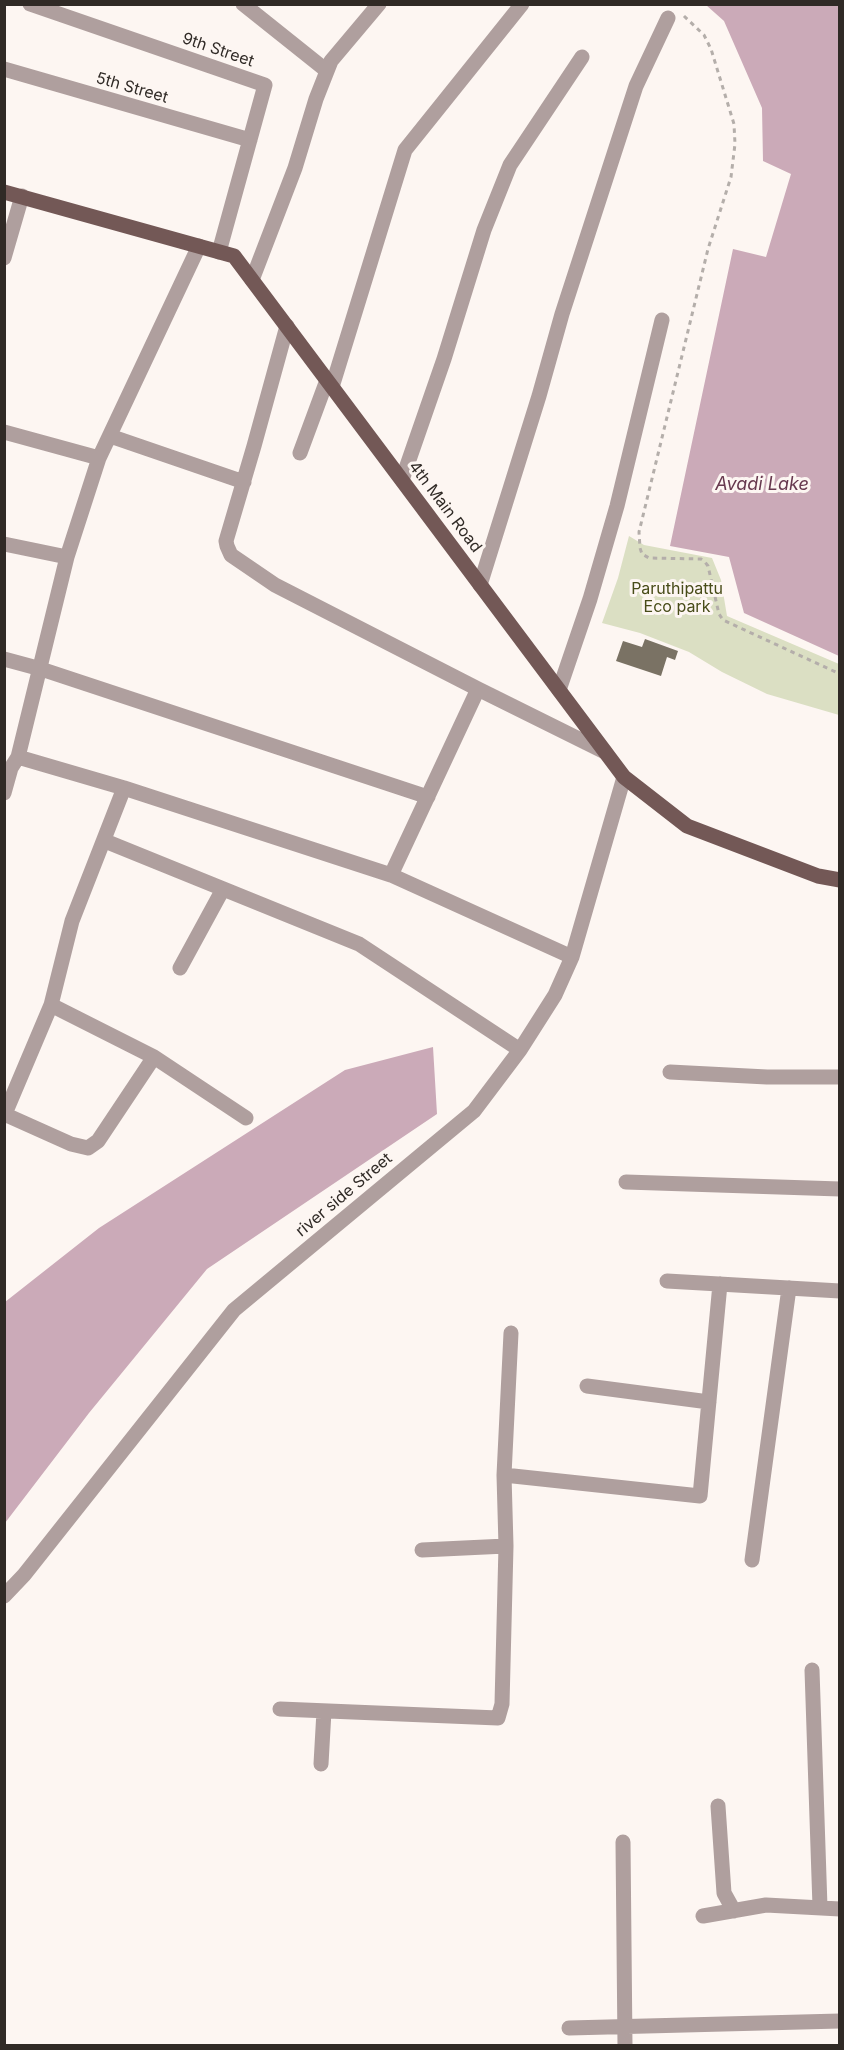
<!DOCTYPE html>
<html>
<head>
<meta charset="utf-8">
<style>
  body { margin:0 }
  #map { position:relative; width:844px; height:2050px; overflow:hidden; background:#fdf6f2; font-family:Inter,sans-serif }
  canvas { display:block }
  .frame { position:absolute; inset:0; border:6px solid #302a26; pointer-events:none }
</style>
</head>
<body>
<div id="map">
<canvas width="844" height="2050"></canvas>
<div class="frame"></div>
</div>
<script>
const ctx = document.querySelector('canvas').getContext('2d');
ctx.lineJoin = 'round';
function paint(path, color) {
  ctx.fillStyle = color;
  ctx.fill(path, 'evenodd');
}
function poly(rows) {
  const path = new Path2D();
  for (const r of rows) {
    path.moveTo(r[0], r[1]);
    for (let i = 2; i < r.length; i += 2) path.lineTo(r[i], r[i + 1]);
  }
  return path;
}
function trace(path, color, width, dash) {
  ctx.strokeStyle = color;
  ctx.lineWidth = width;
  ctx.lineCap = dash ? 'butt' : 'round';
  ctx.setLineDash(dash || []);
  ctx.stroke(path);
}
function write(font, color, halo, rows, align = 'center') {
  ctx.font = font + ' Inter,sans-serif';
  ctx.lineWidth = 6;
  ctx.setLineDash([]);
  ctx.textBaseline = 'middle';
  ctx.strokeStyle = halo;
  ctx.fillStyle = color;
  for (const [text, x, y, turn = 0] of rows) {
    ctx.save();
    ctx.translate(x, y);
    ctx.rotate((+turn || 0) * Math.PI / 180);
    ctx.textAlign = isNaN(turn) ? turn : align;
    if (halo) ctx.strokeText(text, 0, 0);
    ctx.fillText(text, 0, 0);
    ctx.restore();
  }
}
paint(poly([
  [629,536,644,545,712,558,721,580,727,616,839,664,839,715,767,694,722,672,689,652,640,633,602,623,618,578]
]), '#dbdfc3');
paint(poly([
  [706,5,839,5,839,656,744,613,729,557,670,546,733,249,766,257,791,174,763,161,762,108,724,21],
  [433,1047,437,1114,207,1269,89,1413,5,1523,5,1302,99,1228,345,1070]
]), '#cbaab8');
paint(poly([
  [645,639,678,651,675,660,667,657,661,676,616,661,623,641,642,647]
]), '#7a7264');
trace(poly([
  [684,16,704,35,711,49,734,124,735,144,731,177,708,249,639,532,640,548,642,554,649,558,701,559,705,562,708,566,719,614,723,620,840,674]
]), '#b4aeaa', 3, [4.5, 4.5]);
trace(poly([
  [30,4,265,85,219,252],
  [243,4,327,71],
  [4,69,250,140],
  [4,258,22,196],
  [252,280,295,168,316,99,331,61,379,4],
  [287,326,254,446,226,541,227,546,231,555,275,585,478,689,605,752],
  [332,387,405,150,522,4],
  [4,432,99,458],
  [110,436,244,482],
  [300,453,327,380],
  [402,480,444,359,484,230,510,165,582,57],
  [4,544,67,557],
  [480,585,539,396,562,314,636,86,668,18],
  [4,659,41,669,428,797],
  [559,690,590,599,617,506,662,320],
  [18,757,124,788,391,875,572,957],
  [4,793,11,768,18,757,67,557,99,458,199,246],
  [105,841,359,944,520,1050],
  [391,875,478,689],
  [180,968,223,889],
  [51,1005,154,1057,246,1118],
  [670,1072,767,1077,840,1077],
  [4,1114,71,1144,88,1148,98,1141,154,1057],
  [4,1116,51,1005,72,921,124,788],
  [626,1182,840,1189],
  [667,1281,840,1291],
  [587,1386,709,1402],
  [504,1475,700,1496,720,1284],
  [422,1550,506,1546],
  [752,1560,789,1288],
  [4,1596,24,1575,234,1310,474,1111,520,1050,555,995,572,957,624,777],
  [812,1670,820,1907],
  [280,1709,498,1718,502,1704,506,1546,504,1475,511,1333],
  [321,1764,324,1711],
  [718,1806,724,1893,734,1911],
  [623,1842,625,2046],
  [703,1916,766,1905,840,1909],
  [569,2028,840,2021]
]), '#af9f9e', 15);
trace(poly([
  [4,192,234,256,624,777,687,826,818,876,840,880]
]), '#735856', 15);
write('16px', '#302a26', '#fdf6f2', [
  ["9th Street",218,50,19],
  ["5th Street",132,88,16],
  ["4th Main Road",445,507,53],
  ["river side Street",344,1195,-40]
]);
write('16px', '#484c19', '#fdf6f2', [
  ["Paruthipattu",677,589],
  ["Eco park",677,607]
]);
write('italic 18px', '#67384e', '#fdf6f2', [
  ["Avadi Lake",762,485]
]);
</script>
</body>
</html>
